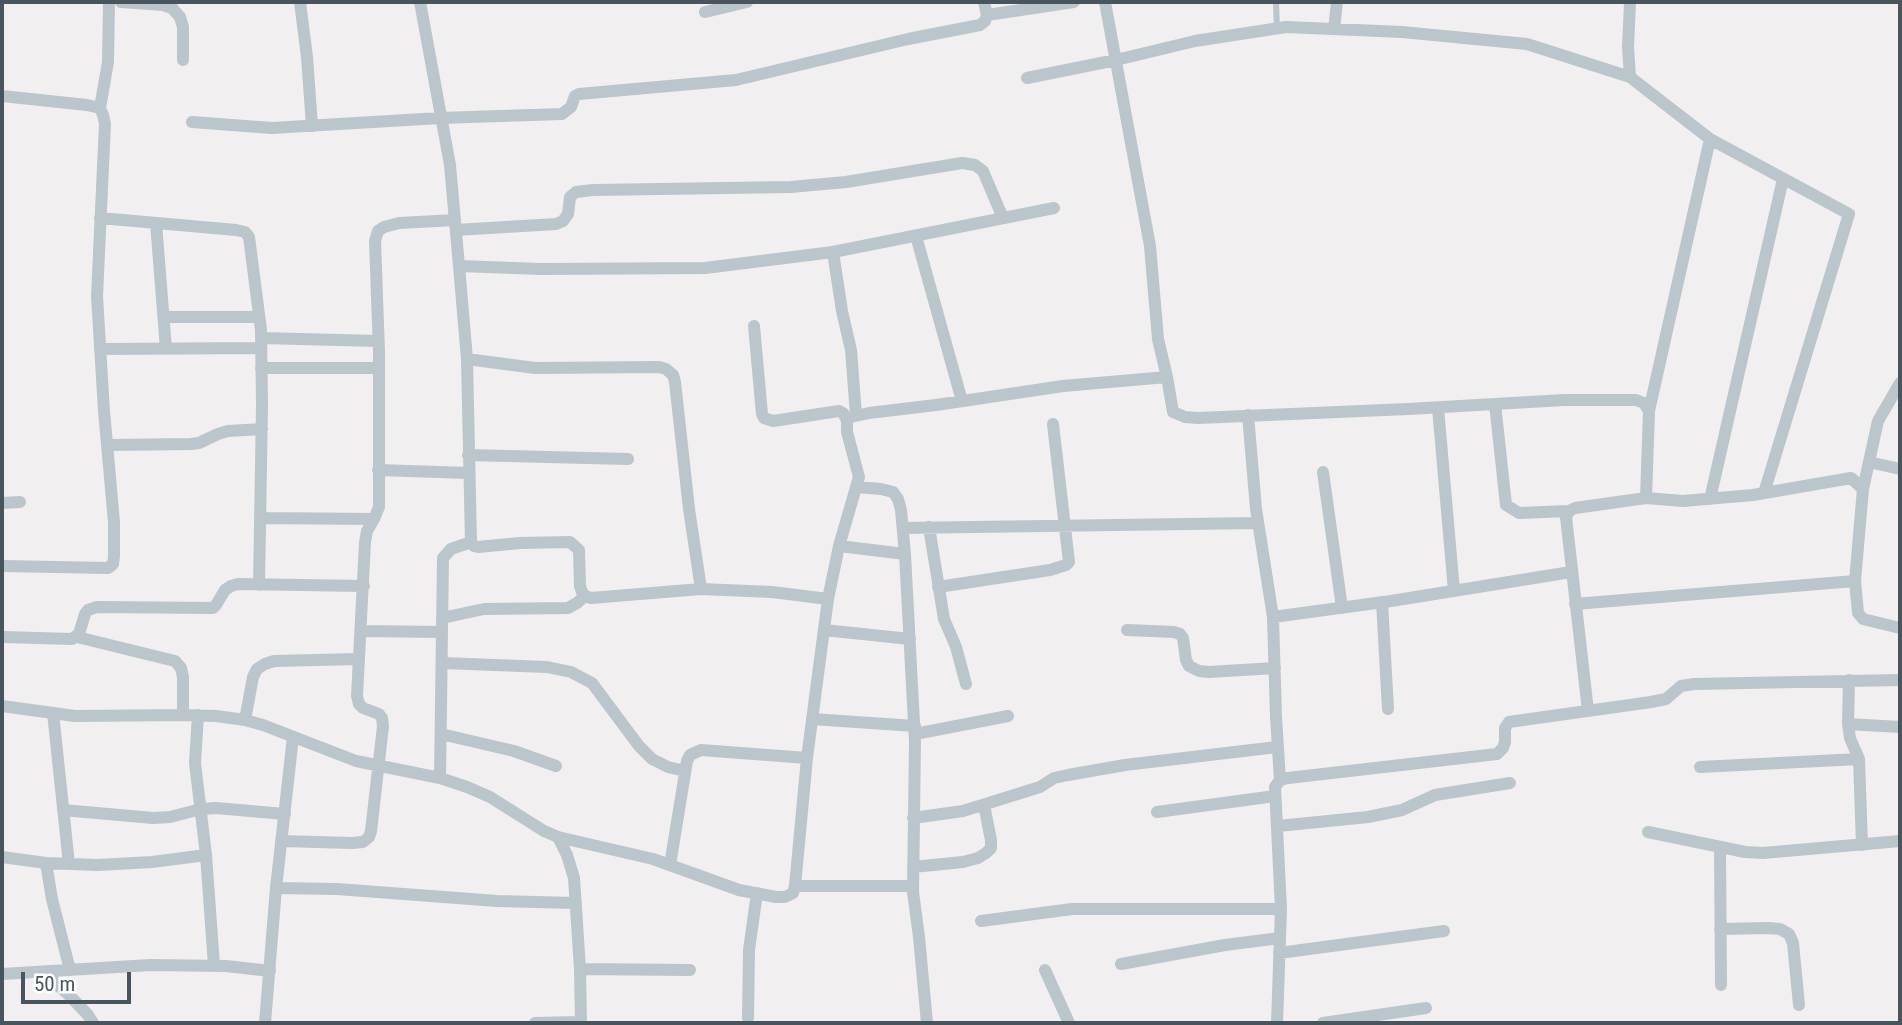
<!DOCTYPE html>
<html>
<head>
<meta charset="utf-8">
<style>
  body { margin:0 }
  #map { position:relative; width:1902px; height:1025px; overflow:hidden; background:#f2eff0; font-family:"Roboto Condensed",sans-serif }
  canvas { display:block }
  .frame { position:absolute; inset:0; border:4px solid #48555d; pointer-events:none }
  .scale { position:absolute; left:21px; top:972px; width:110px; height:32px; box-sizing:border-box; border:4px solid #48555d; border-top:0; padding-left:9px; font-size:21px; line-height:24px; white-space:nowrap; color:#48555d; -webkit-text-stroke:5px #fff; paint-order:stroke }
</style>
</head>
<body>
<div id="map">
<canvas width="1902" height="1025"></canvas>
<div class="frame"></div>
<div class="scale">50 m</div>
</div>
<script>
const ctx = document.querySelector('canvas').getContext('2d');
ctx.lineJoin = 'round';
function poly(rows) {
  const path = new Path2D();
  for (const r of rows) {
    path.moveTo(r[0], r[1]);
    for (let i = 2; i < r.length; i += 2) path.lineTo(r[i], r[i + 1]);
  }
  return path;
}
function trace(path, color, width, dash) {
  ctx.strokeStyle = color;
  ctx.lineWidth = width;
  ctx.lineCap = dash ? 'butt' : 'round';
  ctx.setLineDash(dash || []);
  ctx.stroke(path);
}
trace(poly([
  [1276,2,1277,29]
]), '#bbc5cc', 6);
trace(poly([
  [121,2,163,5,172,8,180,17,183,27,183,60],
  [300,2,307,57,312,126],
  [420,2,450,165,459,266,467,359,471,542,474,546,478,547,520,543,570,542,579,550,580,586,582,592,585,596,591,598,701,589,772,592,828,599],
  [1105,2,1150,246,1158,339,1167,377,1173,412,1185,417,1198,418,1408,409,1564,400,1636,400,1644,403,1649,411,1646,498,1683,501,1753,495,1851,478,1863,489,1855,581,1858,613,1863,619,1900,628],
  [705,12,747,2],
  [987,15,1074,2],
  [1334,29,1337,2],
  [1630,77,1628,47,1630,2],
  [1027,78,1116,60,1195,41,1286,27,1402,32,1527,44,1630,77,1710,139,1849,214,1764,493],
  [2,96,87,105,100,108,103,115,105,124,97,296,104,411,114,522,114,556,113,564,108,568,2,566],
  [100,108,108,62,109,2],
  [192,122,272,128,440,118,562,114,571,107,575,96,579,94,736,80,908,39,980,25,985,21,987,15,984,2],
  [100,218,236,230,245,232,249,237,261,330,262,406,259,585],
  [156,223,166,349],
  [456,230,556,224,563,221,568,214,570,197,576,192,593,190,791,187,846,182,962,163,975,165,983,171,1003,218],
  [916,236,962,401],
  [833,252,842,311,851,350,856,415],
  [459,266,541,269,705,268,833,252,1054,208],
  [164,317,259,317],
  [754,326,762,414,764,418,773,421,839,411,843,413,847,420],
  [261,338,378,341],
  [100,349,261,348],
  [467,359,535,368,659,367,666,369,673,375,675,382,689,509,701,589],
  [261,368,379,368],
  [1495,404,1506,505,1519,513,1569,511],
  [1438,408,1454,591],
  [1649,411,1710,139],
  [1248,415,1256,509,1273,617,1276,717,1280,780],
  [107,445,191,444,199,443,218,434,228,431,262,429],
  [468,455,628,459],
  [1869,462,1900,469],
  [378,470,468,473],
  [1323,472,1342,608],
  [856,487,881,489,893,492,898,499,901,510,905,554,915,742,913,892,919,937,927,1023],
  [1863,489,1878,421,1900,383],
  [1710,499,1783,179],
  [2,503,20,502],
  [261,518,374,519],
  [929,527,944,619,956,647,966,684],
  [903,528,1258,523],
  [839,546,905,554],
  [938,587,1050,570,1066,565,1069,562,1053,424],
  [1382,602,1388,709],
  [1575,604,1855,581],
  [1273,617,1391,601,1571,572],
  [442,618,484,609,568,608,577,603,585,596],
  [824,630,910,639],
  [1127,630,1174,632,1180,634,1183,638,1186,660,1189,666,1199,671,1209,672,1275,668],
  [361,631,442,632],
  [2,637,72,639,79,634,85,614,88,610,97,607,213,608,216,605,225,590,231,586,238,584,364,586],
  [77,637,175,661,181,668,183,677,183,715],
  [442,663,547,667,571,672,592,683,639,746,652,759,668,767,685,771],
  [1849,680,1848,724,1850,738,1859,759,1862,845],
  [2,706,75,716,183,715,216,716,245,720,263,725,356,761,440,778,467,787,490,797,544,831,558,837,653,859,739,890,776,897,785,897,793,893,795,886,807,758,828,599,839,546,859,477,847,432,847,420,851,417,869,413,936,405,1063,386,1167,377],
  [1588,711,1566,517,1569,511,1575,508,1646,498],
  [53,713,69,864],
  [198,715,195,763,206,855,214,965],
  [812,719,915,726],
  [245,720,253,677,257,669,265,664,274,661,359,659],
  [1848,724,1900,727],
  [441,734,514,751,556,766],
  [915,734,1008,716],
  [1700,767,1859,759],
  [440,778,443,558,451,549,471,542],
  [63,810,153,818,170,817,201,809,216,808,285,814],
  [1157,812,1275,796],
  [913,818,963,811,1040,787,1054,778,1068,775,1125,765,1277,747],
  [1278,826,1368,817,1402,810,1435,795,1510,783],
  [1648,832,1745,852,1763,853,1900,841],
  [558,837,567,855,574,878,580,969,581,1023],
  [281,841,352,843,363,842,369,837,371,831,383,726,382,718,379,714,363,708,359,704,357,696,365,542,367,531,374,519,379,507,379,352,375,241,378,231,384,227,399,223,455,220],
  [1720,847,1721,985],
  [2,857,46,863,98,865,152,862,206,855],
  [46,863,52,899,70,970],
  [670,865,687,761,690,755,701,750,807,758],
  [913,867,963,862,978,858,986,853,991,848,991,840,984,805],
  [795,886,913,886],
  [276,888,337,889,497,901,576,903],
  [981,921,1072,909,1281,909],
  [1720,929,1768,928,1780,929,1789,934,1793,943,1799,1005],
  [1279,953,1444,931],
  [1121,964,1225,945,1280,938],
  [580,969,690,970],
  [1045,970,1069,1023],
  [44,972,70,996,88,1015,93,1023],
  [2,974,150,965,226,966,270,971],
  [748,1018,749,950,757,893],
  [265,1023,276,888,293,737],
  [535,1023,581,1022],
  [1277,1023,1281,909,1275,787,1280,780,1288,778,1497,754,1503,748,1505,742,1505,728,1509,722,1651,702,1666,699,1681,686,1694,684,1900,680],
  [1323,1023,1426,1008]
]), '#bbc5cc', 12);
</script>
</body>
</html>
